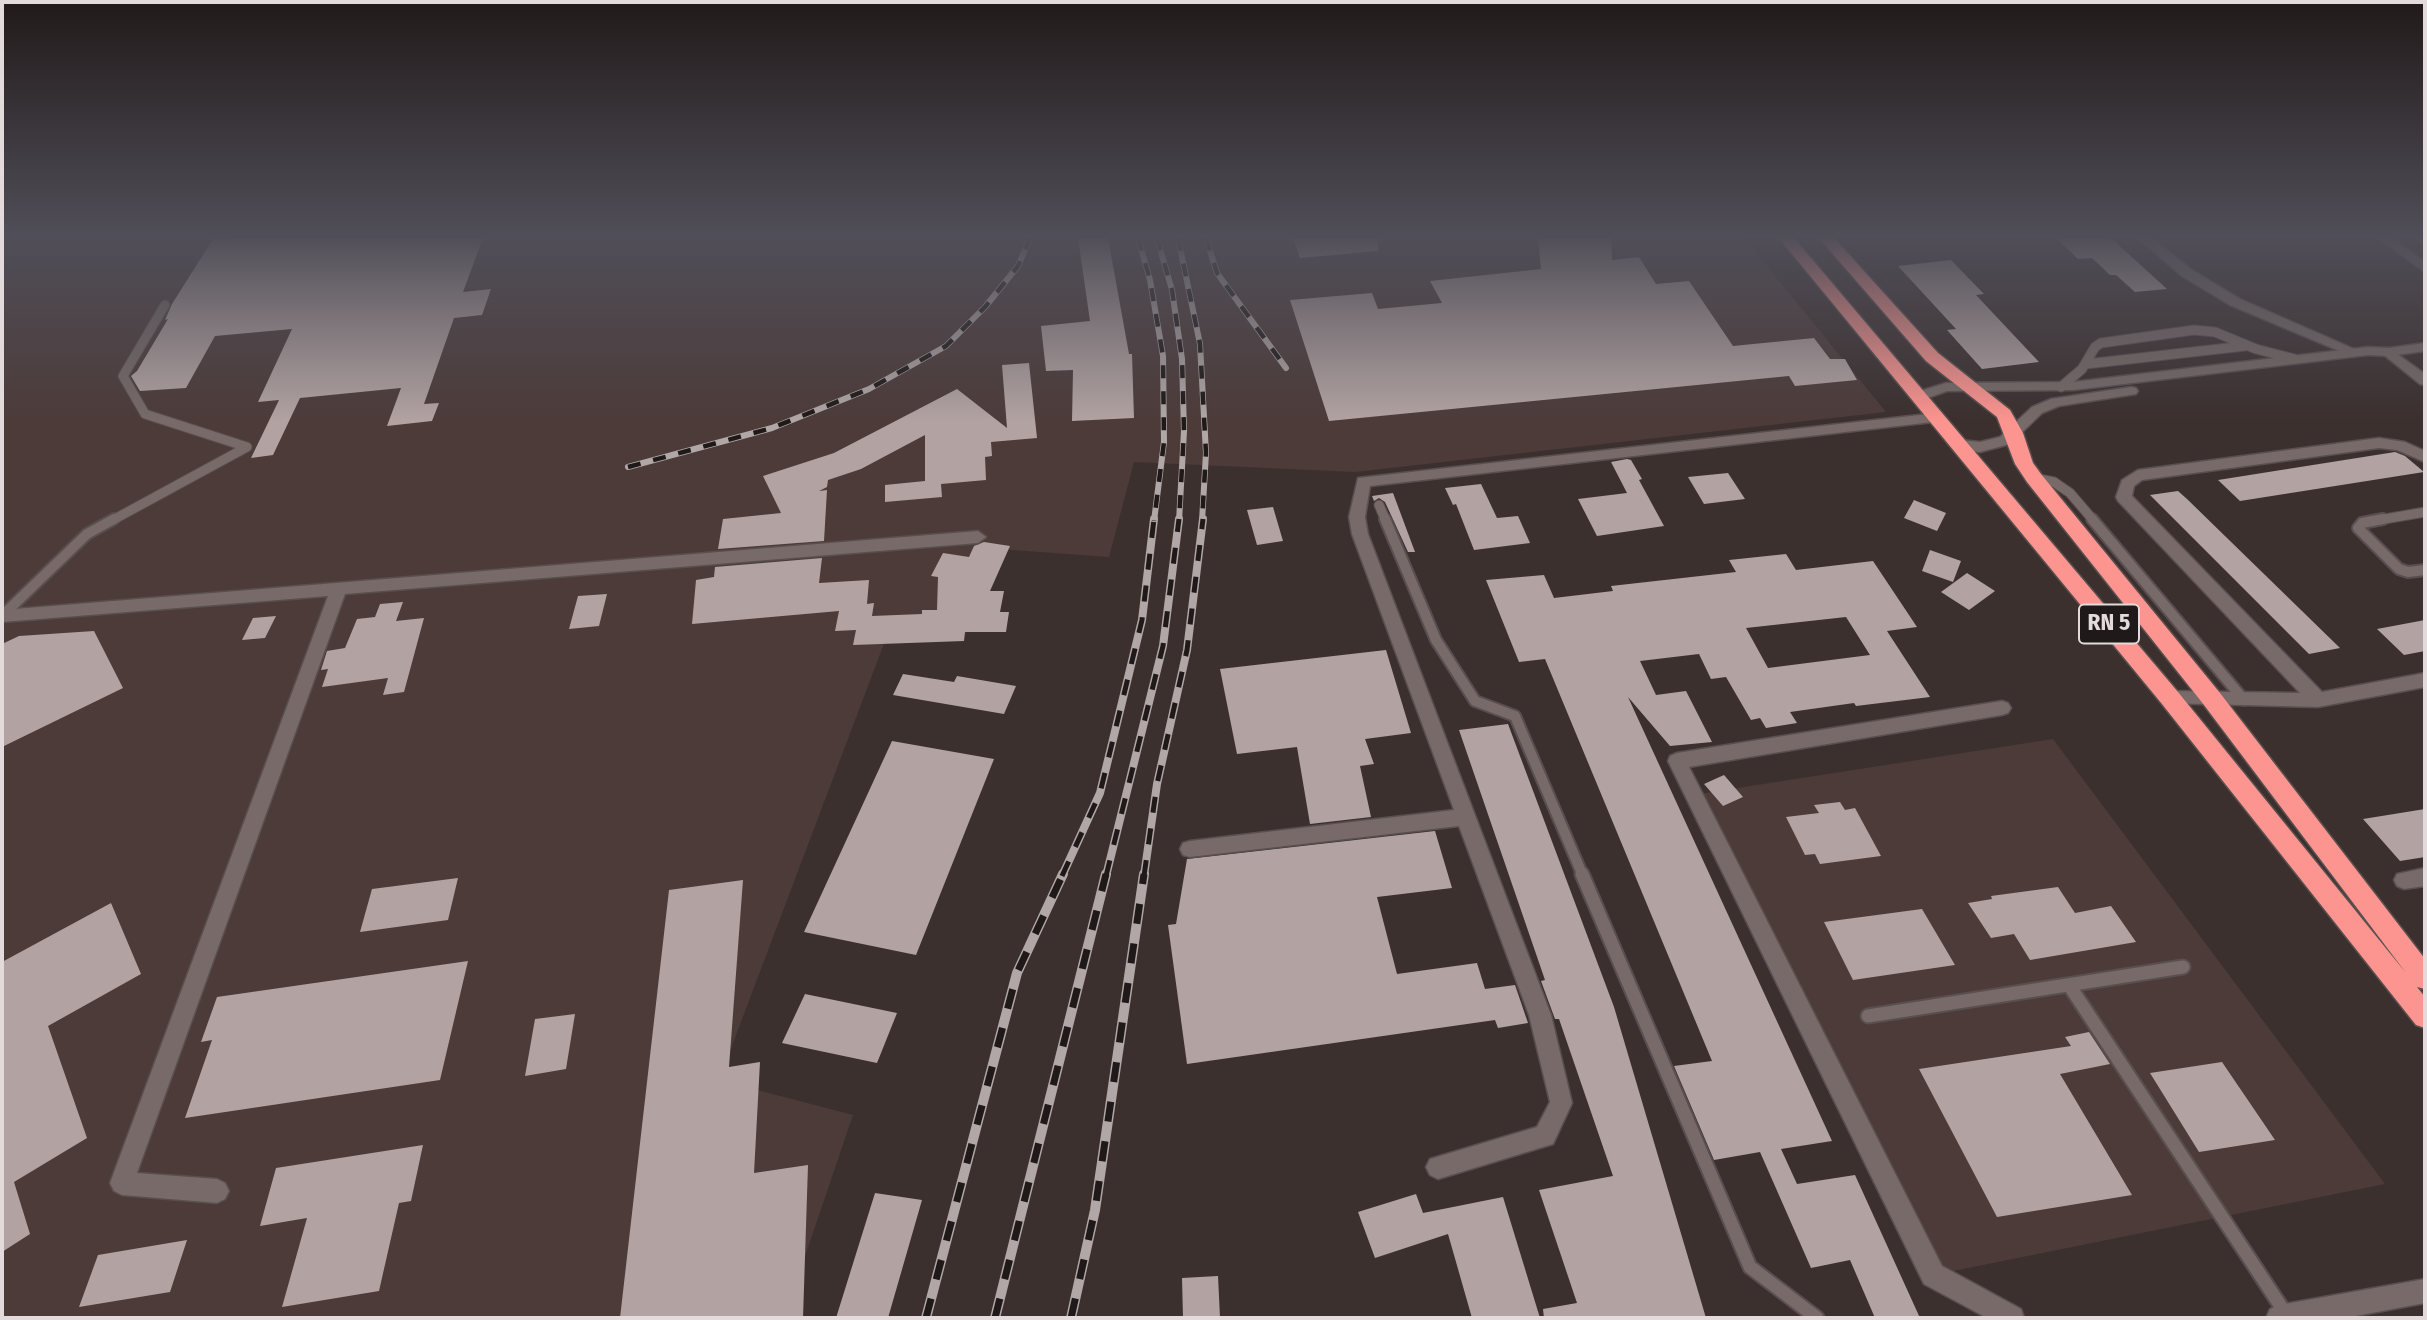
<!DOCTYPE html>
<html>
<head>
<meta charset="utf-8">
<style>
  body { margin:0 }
  #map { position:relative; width:2427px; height:1320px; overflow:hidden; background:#3c302f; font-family:"Fira Sans Condensed",sans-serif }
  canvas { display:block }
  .frame { position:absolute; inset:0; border:4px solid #e3dbdb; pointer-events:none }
</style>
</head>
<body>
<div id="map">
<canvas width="2427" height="1320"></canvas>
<div class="frame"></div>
</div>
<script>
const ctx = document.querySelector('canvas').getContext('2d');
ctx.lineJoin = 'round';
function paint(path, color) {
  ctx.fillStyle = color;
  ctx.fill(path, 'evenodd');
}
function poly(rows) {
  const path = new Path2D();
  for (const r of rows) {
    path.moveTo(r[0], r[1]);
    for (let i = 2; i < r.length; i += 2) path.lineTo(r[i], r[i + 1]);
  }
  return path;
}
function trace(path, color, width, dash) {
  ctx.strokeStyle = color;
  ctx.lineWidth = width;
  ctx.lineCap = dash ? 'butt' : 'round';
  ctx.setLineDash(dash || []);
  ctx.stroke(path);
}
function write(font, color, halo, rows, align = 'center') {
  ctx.font = font + ' "Fira Sans Condensed",sans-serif';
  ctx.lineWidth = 7;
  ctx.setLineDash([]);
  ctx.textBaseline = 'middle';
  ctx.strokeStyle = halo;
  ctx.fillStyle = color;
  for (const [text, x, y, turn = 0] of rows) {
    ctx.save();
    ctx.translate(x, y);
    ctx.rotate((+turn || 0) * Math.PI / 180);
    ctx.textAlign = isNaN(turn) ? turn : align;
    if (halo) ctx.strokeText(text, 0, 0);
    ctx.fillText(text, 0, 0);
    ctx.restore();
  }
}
paint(poly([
  [2,238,1744,238,1886,412,1355,472,1134,462,1109,557,999,549,964,638,885,641,719,1080,853,1115,784,1318,2,1318],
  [2053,739,2385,1184,1943,1273,1699,794]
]), '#4c3b39');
paint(poly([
  [234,238,483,238,463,292,491,289,482,315,454,318,424,404,439,403,432,421,387,426,401,388,300,398,273,455,251,458,279,400,258,402,292,329,215,336,186,388,140,391,131,376,137,371,168,319,165,320,172,304,213,239],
  [1078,238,1108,238,1129,354,1132,354,1134,418,1072,421,1073,370,1046,371,1041,326,1090,321],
  [1293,238,1378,238,1378,251,1300,258],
  [1538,238,1611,238,1612,260,1639,257,1656,284,1689,281,1733,346,1814,338,1830,359,1845,359,1857,380,1795,386,1789,376,1329,421,1290,300,1372,293,1378,309,1442,303,1430,281,1541,269],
  [2056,238,2111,238,2167,289,2135,292,2116,275,2110,275,2092,258,2078,259],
  [1951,260,1984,294,1976,295,2039,362,1982,369,1947,330,1956,329,1898,266],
  [1029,363,1037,438,991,442,992,456,985,457,986,480,941,484,942,497,885,502,885,485,925,481,925,435,861,469,828,480,827,487,819,491,827,490,824,541,718,549,723,519,781,513,763,476,834,453,957,389,1007,428,1002,365],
  [2395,452,2405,456,2424,472,2240,501,2218,480],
  [1627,459,1631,460,1642,479,1639,480,1664,526,1597,536,1578,499,1627,493,1611,462],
  [1728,473,1745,499,1704,504,1688,477],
  [1481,484,1497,518,1518,516,1530,543,1474,550,1456,504,1453,505,1445,488],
  [2178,491,2187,499,2340,648,2309,654,2150,495],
  [1393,493,1415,552,1408,552,1385,502,1379,498,1374,501,1372,496],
  [1914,500,1946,513,1937,531,1904,518],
  [1273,507,1283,541,1257,545,1247,510],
  [984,542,1010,546,990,591,1004,591,1000,612,1009,612,1006,632,965,632,964,641,853,645,856,630,835,631,839,611,692,624,696,580,714,577,715,567,822,558,819,583,869,580,867,604,874,603,872,616,922,614,922,610,937,610,938,577,931,576,943,553,969,557,974,546],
  [1930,550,1961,561,1953,582,1922,571],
  [1786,554,1796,570,1873,561,1917,627,1887,631,1930,697,1856,706,1854,703,1790,712,1797,723,1766,728,1760,718,1751,720,1726,677,1711,679,1699,654,1640,661,1656,695,1686,691,1712,742,1670,746,1628,697,1832,1141,1781,1149,1797,1184,1855,1175,1920,1318,1875,1318,1850,1260,1811,1268,1760,1152,1714,1160,1674,1066,1712,1061,1545,659,1519,662,1486,580,1544,575,1554,598,1613,591,1611,586,1736,572,1729,560],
  [1846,617,1870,655,1768,668,1746,628],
  [1967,573,1995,591,1969,610,1941,592],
  [607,594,599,626,569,629,578,596],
  [403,602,396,621,424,618,404,692,383,695,388,678,322,687,328,669,321,670,327,651,345,648,357,619,375,617,380,604],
  [276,616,265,638,242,640,253,618],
  [2425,620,2425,651,2404,655,2377,629],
  [94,631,123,688,2,747,2,644,19,636],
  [1386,650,1411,733,1365,739,1374,764,1360,766,1371,817,1310,824,1297,747,1237,754,1220,669],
  [903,674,954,682,957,676,1016,686,1004,714,893,695],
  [1508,724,1614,1007,1706,1318,1544,1318,1543,1309,1577,1303,1539,1190,1613,1176,1559,1019,1555,1019,1541,981,1545,980,1459,730],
  [892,741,994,759,916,955,804,932],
  [1724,775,1743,797,1723,806,1704,784],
  [1840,802,1845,810,1855,808,1881,856,1820,864,1815,854,1805,855,1786,817,1819,813,1814,805],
  [2425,809,2425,857,2400,861,2363,819],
  [1435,831,1452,888,1377,897,1397,974,1477,963,1485,989,1515,985,1528,1023,1498,1028,1495,1020,1187,1064,1168,925,1176,924,1187,859],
  [458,878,448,920,360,932,372,889],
  [743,880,729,1067,760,1062,754,1173,808,1165,803,1318,620,1318,669,890],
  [2058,887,2075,913,2111,906,2136,942,2030,960,2014,934,1991,938,1968,903,1992,899,1991,896],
  [111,903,141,974,48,1026,87,1138,14,1182,30,1234,2,1252,2,962],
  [1922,909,1955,965,1853,980,1824,922],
  [468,961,440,1080,185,1118,212,1040,201,1042,217,997],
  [805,994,897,1013,877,1063,782,1043],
  [575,1014,566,1069,525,1076,535,1019],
  [2089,1032,2110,1064,2060,1074,2132,1195,1997,1217,1919,1069,2071,1046,2065,1037],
  [2222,1062,2275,1140,2199,1152,2150,1073],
  [423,1145,411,1201,399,1203,379,1291,282,1307,307,1218,260,1226,276,1168],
  [875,1193,922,1200,888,1318,836,1318],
  [1416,1194,1423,1213,1503,1197,1540,1318,1472,1318,1448,1234,1375,1258,1358,1212],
  [187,1240,170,1292,79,1307,98,1255],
  [1218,1276,1220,1318,1183,1318,1182,1278]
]), '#b2a3a2');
const laneFar2 = poly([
  [2086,364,2245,346],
  [2061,387,2082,369,2095,347,2101,343,2194,330,2215,332,2256,349,2295,359],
  [2034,478,2054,482,2070,493,2094,521],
  [1379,505,1386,521],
  [111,521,247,447,145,414,123,376,165,305],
  [2373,521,2425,512]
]);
const laneFar1 = poly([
  [1385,519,1436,640,1475,701,1515,716,1583,876],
  [2092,519,2244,700],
  [2383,519,2362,523,2358,528,2399,569,2408,572,2425,570],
  [2,616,87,534,114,519]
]);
const lane = poly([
  [1582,874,1750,1267,1817,1318],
  [2069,985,2286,1314],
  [1868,1016,2183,967]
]);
const street = poly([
  [2138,238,2151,238,2192,270,2240,299,2361,352,2359,355,2349,355,2230,305,2182,276,2138,238],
  [2378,238,2392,238,2425,262,2425,272,2378,238],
  [2416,238,2425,238,2425,244,2421,243,2416,238],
  [2389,348,2425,374,2425,385,2420,384,2384,355,2384,349,2389,348],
  [1937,413,1942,415,1944,418,1942,421,1370,486,1365,517,1368,534,1551,1015,1572,1103,1553,1144,1438,1179,1430,1175,1426,1167,1430,1159,1537,1127,1550,1102,1529,1015,1459,826,1190,857,1183,855,1180,849,1183,843,1190,841,1454,810,1352,534,1349,517,1358,478,1937,413],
  [2379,438,2405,442,2425,451,2425,462,2397,450,2379,448,2142,480,2134,486,2132,496,2322,692,2425,673,2425,687,2318,707,2164,703,2161,698,2164,693,2170,691,2300,693,2118,501,2116,497,2122,480,2138,470,2379,438],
  [978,531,986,537,978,543,345,594,137,1173,217,1179,225,1183,229,1191,225,1199,217,1203,122,1195,114,1191,110,1183,328,596,2,622,2,610,978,531],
  [2002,701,2008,703,2011,708,2008,713,2002,715,1689,767,1942,1266,2021,1309,2024,1318,1987,1318,1924,1284,1668,761,1670,756,1677,753,2002,701],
  [2425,868,2425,886,2404,889,2397,886,2394,880,2397,874,2425,868],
  [2425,1279,2425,1303,2345,1318,2266,1318,2270,1309,2279,1305,2425,1279]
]);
const secondary = poly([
  [2425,343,2425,351,2389,356,2368,355,2073,390,1947,391,1919,401,1912,396,1914,393,1946,383,2073,382,2368,347,2389,348,2425,343],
  [2131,387,2136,388,2138,391,2136,394,2059,406,2042,413,2010,444,1980,452,1960,450,1952,445,1960,440,1980,442,2000,437,2032,407,2051,399,2131,387]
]);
const highway = poly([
  [1779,238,1794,238,2178,692,2406,973,2204,705,2027,482,2015,464,1997,417,1926,361,1819,238,1834,238,1938,353,2010,410,2023,433,2033,463,2041,474,2220,693,2425,959,2425,989,2417,987,2425,997,2425,1028,2416,1025,2162,704,1779,238]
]);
trace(laneFar2, '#584f4e', 11);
trace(laneFar1, '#584f4e', 14);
trace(lane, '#584f4e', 17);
trace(street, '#584f4e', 3);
trace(secondary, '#584f4e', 3);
trace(highway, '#584f4e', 3);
trace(laneFar2, '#776a68', 9);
trace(laneFar1, '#776a68', 10);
trace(lane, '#776a68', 13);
paint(street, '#776a68');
paint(secondary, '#776a68');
paint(highway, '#fc948f');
const railFar2 = poly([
  [1138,238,1150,280,1163,356,1164,442,1154,521],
  [1157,238,1172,290,1182,359,1184,431,1179,521],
  [1178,238,1200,344,1206,453,1202,521],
  [1206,238,1217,273,1286,368],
  [628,467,772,428,869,389,946,346,985,307,1018,266,1030,238]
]);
const railFar1 = poly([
  [1062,876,1100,793,1142,620,1154,519],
  [1106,876,1163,646,1179,519],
  [1144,876,1157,784,1187,650,1203,519]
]);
const rail = poly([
  [926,1318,1017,973,1063,874],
  [995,1318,1106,874],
  [1071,1318,1095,1210,1144,874]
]);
trace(railFar2, '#b0a7a6', 6);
trace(railFar1, '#b0a7a6', 8);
trace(rail, '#b0a7a6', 10);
trace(railFar2, '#1f1919', 4.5, [13]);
trace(railFar1, '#1f1919', 5, [16]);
trace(rail, '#1f1919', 7, [20]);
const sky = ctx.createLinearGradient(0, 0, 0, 422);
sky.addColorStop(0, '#211a1a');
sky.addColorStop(0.56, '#504e58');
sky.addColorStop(1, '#504e5800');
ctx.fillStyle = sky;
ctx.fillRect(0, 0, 2427, 422);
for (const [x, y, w] of [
  [2109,624,60]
]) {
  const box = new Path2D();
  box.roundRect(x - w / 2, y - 19.5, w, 39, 5);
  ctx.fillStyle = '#1f1919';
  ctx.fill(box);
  trace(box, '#e3dbdb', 2);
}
write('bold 23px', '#e3dbdb', null, [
  ["RN 5",2109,624]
]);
</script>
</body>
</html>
